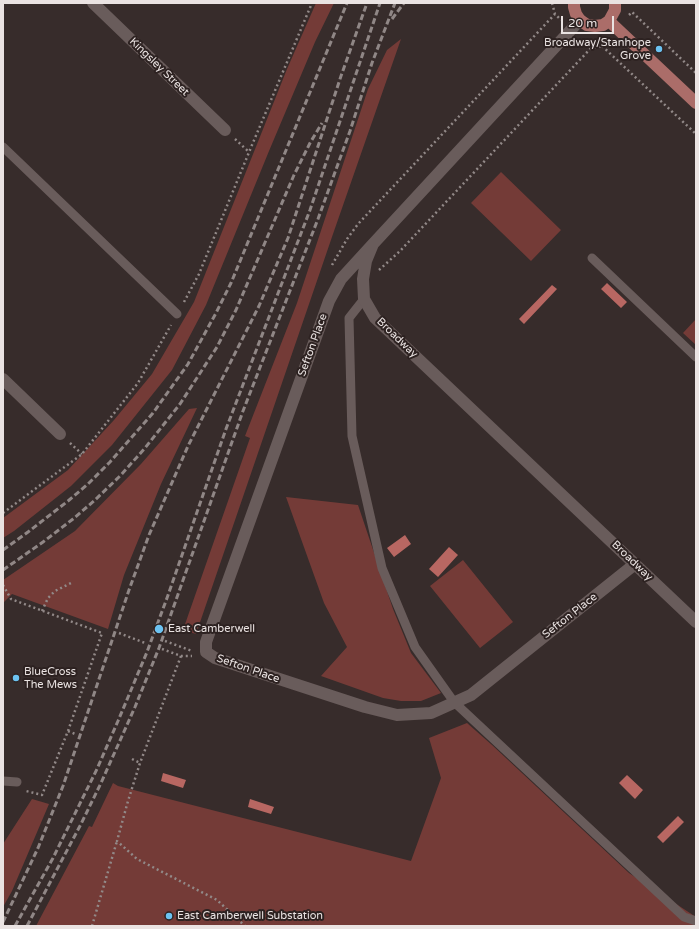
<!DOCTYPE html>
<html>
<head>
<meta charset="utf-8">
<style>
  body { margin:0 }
  #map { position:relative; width:699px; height:929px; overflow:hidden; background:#372c2b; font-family:"Varela Round",sans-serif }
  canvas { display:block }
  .frame { position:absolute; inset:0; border:4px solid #eae3e2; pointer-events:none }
  .scale { position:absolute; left:561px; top:16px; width:53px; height:18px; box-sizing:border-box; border:2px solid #eae3e2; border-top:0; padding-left:5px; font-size:12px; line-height:14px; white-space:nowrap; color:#eae3e2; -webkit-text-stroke:3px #2d2221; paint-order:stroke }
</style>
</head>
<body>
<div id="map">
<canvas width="699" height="929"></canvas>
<div class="frame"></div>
<div class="scale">20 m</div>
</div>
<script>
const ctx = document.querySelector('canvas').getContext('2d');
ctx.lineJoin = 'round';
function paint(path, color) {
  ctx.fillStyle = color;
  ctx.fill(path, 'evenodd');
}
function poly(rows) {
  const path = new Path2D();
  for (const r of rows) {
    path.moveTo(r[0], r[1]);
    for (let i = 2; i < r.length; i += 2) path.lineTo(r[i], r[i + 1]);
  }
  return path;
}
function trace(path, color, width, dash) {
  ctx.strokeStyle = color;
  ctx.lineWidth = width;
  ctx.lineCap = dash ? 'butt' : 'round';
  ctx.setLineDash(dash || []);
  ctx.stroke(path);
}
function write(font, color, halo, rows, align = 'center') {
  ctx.font = font + ' "Varela Round",sans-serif';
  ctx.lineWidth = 4;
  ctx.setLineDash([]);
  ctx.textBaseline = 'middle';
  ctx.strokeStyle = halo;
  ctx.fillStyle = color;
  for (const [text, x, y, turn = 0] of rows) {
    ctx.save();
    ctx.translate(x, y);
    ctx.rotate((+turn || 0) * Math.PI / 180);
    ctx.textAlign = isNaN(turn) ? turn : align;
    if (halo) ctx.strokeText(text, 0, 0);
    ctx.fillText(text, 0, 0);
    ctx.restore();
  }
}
paint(poly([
  [316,3,334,3,315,42,269,151,206,305,172,370,112,445,71,486,14,531,3,538,3,518,68,470,114,420,152,374,194,302,287,69],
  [401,39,333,234,196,634,183,630,250,438,245,436,297,303,368,89,387,50],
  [501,172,561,230,531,261,471,203],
  [696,319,696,345,683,333],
  [197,408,161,484,124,575,108,629,12,594,3,603,3,580,75,531,141,464,189,409],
  [286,497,358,505,393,609,411,653,441,693,421,701,401,701,383,698,321,676,347,647,324,603],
  [463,560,513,622,480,648,430,586],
  [467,723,492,745,629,873,696,917,696,926,36,926,89,826,92,827,113,783,118,786,411,861,441,778,429,738],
  [32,799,49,804,12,891,3,907,3,844]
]), '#743b37');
paint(poly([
  [607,283,627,302,621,308,601,289],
  [552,285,557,289,524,324,519,319],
  [405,535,411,544,394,557,387,548],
  [449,547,458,555,438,577,429,569],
  [163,773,186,780,183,788,161,781],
  [627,775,643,790,635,799,619,783],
  [250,799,274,807,271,814,248,807],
  [678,816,684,822,663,843,657,837]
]), '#b86762');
trace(poly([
  [552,3,555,14],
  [629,15,632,12,696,73],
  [582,40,591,48,602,46,607,40],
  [602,46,696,134],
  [235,139,249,152],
  [332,265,347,239,358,224,555,14,561,20],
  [379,270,400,251,591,48],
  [184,302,199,274,252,145,312,3],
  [70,443,82,454],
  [3,513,82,454,138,383,171,325],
  [3,585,11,599,102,633,68,731,42,795,26,791],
  [42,611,48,598,55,591,71,583],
  [119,633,145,643],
  [165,641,192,651],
  [162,649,181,656,192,656],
  [181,656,140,763,128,801,117,841,137,859,217,900,245,926],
  [68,731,75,734],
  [132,759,140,763],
  [92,926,117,841]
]), '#928988', 2.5, [2, 3]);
trace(poly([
  [3,147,177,314],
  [592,258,696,357],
  [364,299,349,318,352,436,382,568,415,647,454,702,684,917,696,921],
  [3,781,17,782]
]), '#695c5b', 9);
trace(poly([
  [93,3,225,130],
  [580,20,373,244,366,261,363,279,364,299,375,318,696,622],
  [373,244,341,279,329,301,206,642,206,652,215,658,365,707,397,715,431,713,471,695,635,564],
  [3,379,60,434]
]), '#695c5b', 12);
trace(poly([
  [574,3,574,7,576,14,580,20,587,25,595,26,603,25,609,21,615,10,615,3],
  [609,21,696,103]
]), '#ab6d69', 12);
trace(poly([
  [392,19,404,3],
  [3,550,28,532,68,501,88,484,110,462,153,413,188,364,216,313,231,283,347,3],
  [3,570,43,542,73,519,95,500,121,475,145,448,180,404,217,347,236,310,294,175,310,143,322,123],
  [3,922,38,848,63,786,129,590,149,535,188,446,259,306,288,238,341,76,367,3],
  [15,926,53,858,97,769,118,721,147,652,167,598,226,429,310,210,380,3],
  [27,926,81,824,101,783,135,707,159,648,243,411,318,219,350,131,372,63,395,3]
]), '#908786', 3, [6, 3]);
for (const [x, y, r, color] of [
  [659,49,4,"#6cc3f2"],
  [159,629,5,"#6cc3f2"],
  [16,678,4,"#6cc3f2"],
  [169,916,4,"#6cc3f2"]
]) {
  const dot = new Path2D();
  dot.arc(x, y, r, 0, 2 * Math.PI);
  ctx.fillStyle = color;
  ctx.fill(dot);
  trace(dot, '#2d2221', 1.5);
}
write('11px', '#eae3e2', '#2d2221', [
  ["Broadway/Stanhope",651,43,"right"],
  ["Grove",651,56,"right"],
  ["East Camberwell",168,629],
  ["BlueCross",24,672],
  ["The Mews",24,685],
  ["East Camberwell Substation",177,916]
], 'left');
write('11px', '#eae3e2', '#2d2221', [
  ["Kingsley Street",159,67,44],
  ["Broadway",397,338,44],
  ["Sefton Place",313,345,-70],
  ["Broadway",632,561,44],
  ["Sefton Place",570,616,-38],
  ["Sefton Place",248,669,19]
]);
</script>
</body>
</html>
